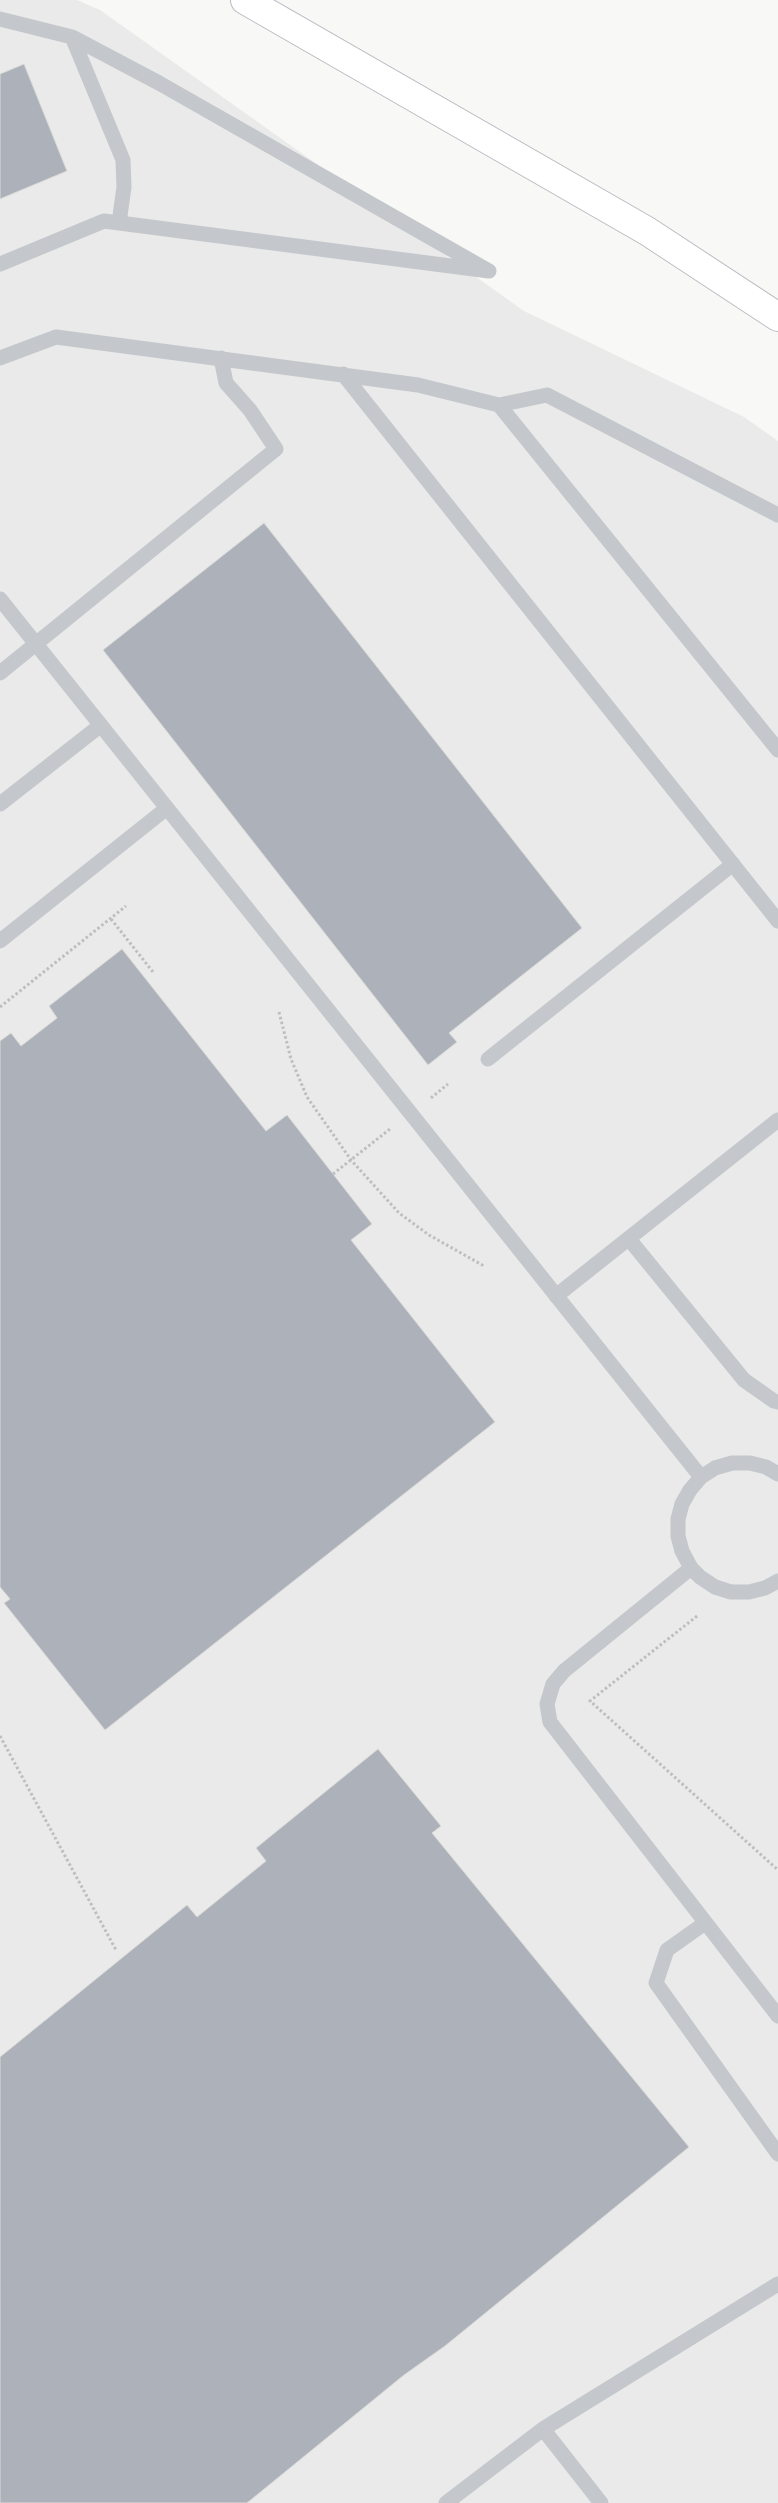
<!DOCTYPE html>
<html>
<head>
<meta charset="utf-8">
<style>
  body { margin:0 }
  canvas { display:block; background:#f8f9f6 }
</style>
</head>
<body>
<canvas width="778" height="2503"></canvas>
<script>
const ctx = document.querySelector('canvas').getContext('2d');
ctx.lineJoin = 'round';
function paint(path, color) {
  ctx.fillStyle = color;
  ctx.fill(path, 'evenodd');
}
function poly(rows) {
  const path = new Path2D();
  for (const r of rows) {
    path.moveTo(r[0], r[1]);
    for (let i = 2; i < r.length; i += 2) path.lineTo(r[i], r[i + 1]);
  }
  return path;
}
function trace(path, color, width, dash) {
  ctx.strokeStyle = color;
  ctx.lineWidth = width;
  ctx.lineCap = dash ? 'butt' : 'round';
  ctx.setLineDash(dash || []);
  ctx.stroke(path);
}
paint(poly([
  [0,0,77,0,100,10,524,311,744,417,778,441,778,2503,0,2503]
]), '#e9eae9');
const building = poly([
  [24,64,67,171,0,199,0,74,24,64],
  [264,523,582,928,449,1033,457,1042,428,1065,103,650,264,523],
  [122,949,266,1131,287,1115,372,1224,351,1240,495,1422,105,1730,4,1603,10,1599,0,1587,0,1041,11,1033,21,1046,57,1018,49,1006,122,949],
  [378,1749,441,1826,432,1833,689,2147,445,2346,404,2375,247,2503,0,2503,0,2057,187,1905,197,1917,266,1861,256,1848,378,1749]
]);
paint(building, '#adb2ba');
trace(building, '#dadad8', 1);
const secondary = poly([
  [245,0,647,231,778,317]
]);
trace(secondary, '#b9bcc2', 30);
trace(poly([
  [111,919,153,972],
  [0,1007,126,906],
  [279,1012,291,1059,307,1097,351,1160,399,1213,429,1235,484,1266],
  [431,1098,448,1084],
  [333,1174,390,1129],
  [697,1616,590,1701,778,1870],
  [0,1736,116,1950]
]), '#bcbec1', 3, [2.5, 2.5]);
trace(poly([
  [0,19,72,37,123,160,124,187,119,223],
  [0,264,104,221,489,271,159,83,72,37],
  [0,358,56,337,418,385,499,405,778,750],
  [343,374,778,921],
  [499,405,547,395,778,515],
  [0,599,701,1477],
  [0,673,276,449,250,410,226,383,221,358],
  [0,804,101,725],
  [0,941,167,808],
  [488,1059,733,864],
  [629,1239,744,1380,774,1401,778,1402],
  [556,1296,778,1120],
  [778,1474,766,1467,750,1463,732,1463,715,1468,701,1477,690,1490,682,1504,678,1519,678,1536,682,1551,691,1568,700,1577,715,1587,731,1592,749,1592,765,1588,778,1581],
  [691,1568,564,1671,553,1684,547,1704,550,1722,778,2016],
  [705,1923,667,1950,656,1983,778,2154],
  [543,2429,601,2503],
  [446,2503,543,2429,778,2284]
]), '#c4c7cb', 15);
trace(secondary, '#fff', 28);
</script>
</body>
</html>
